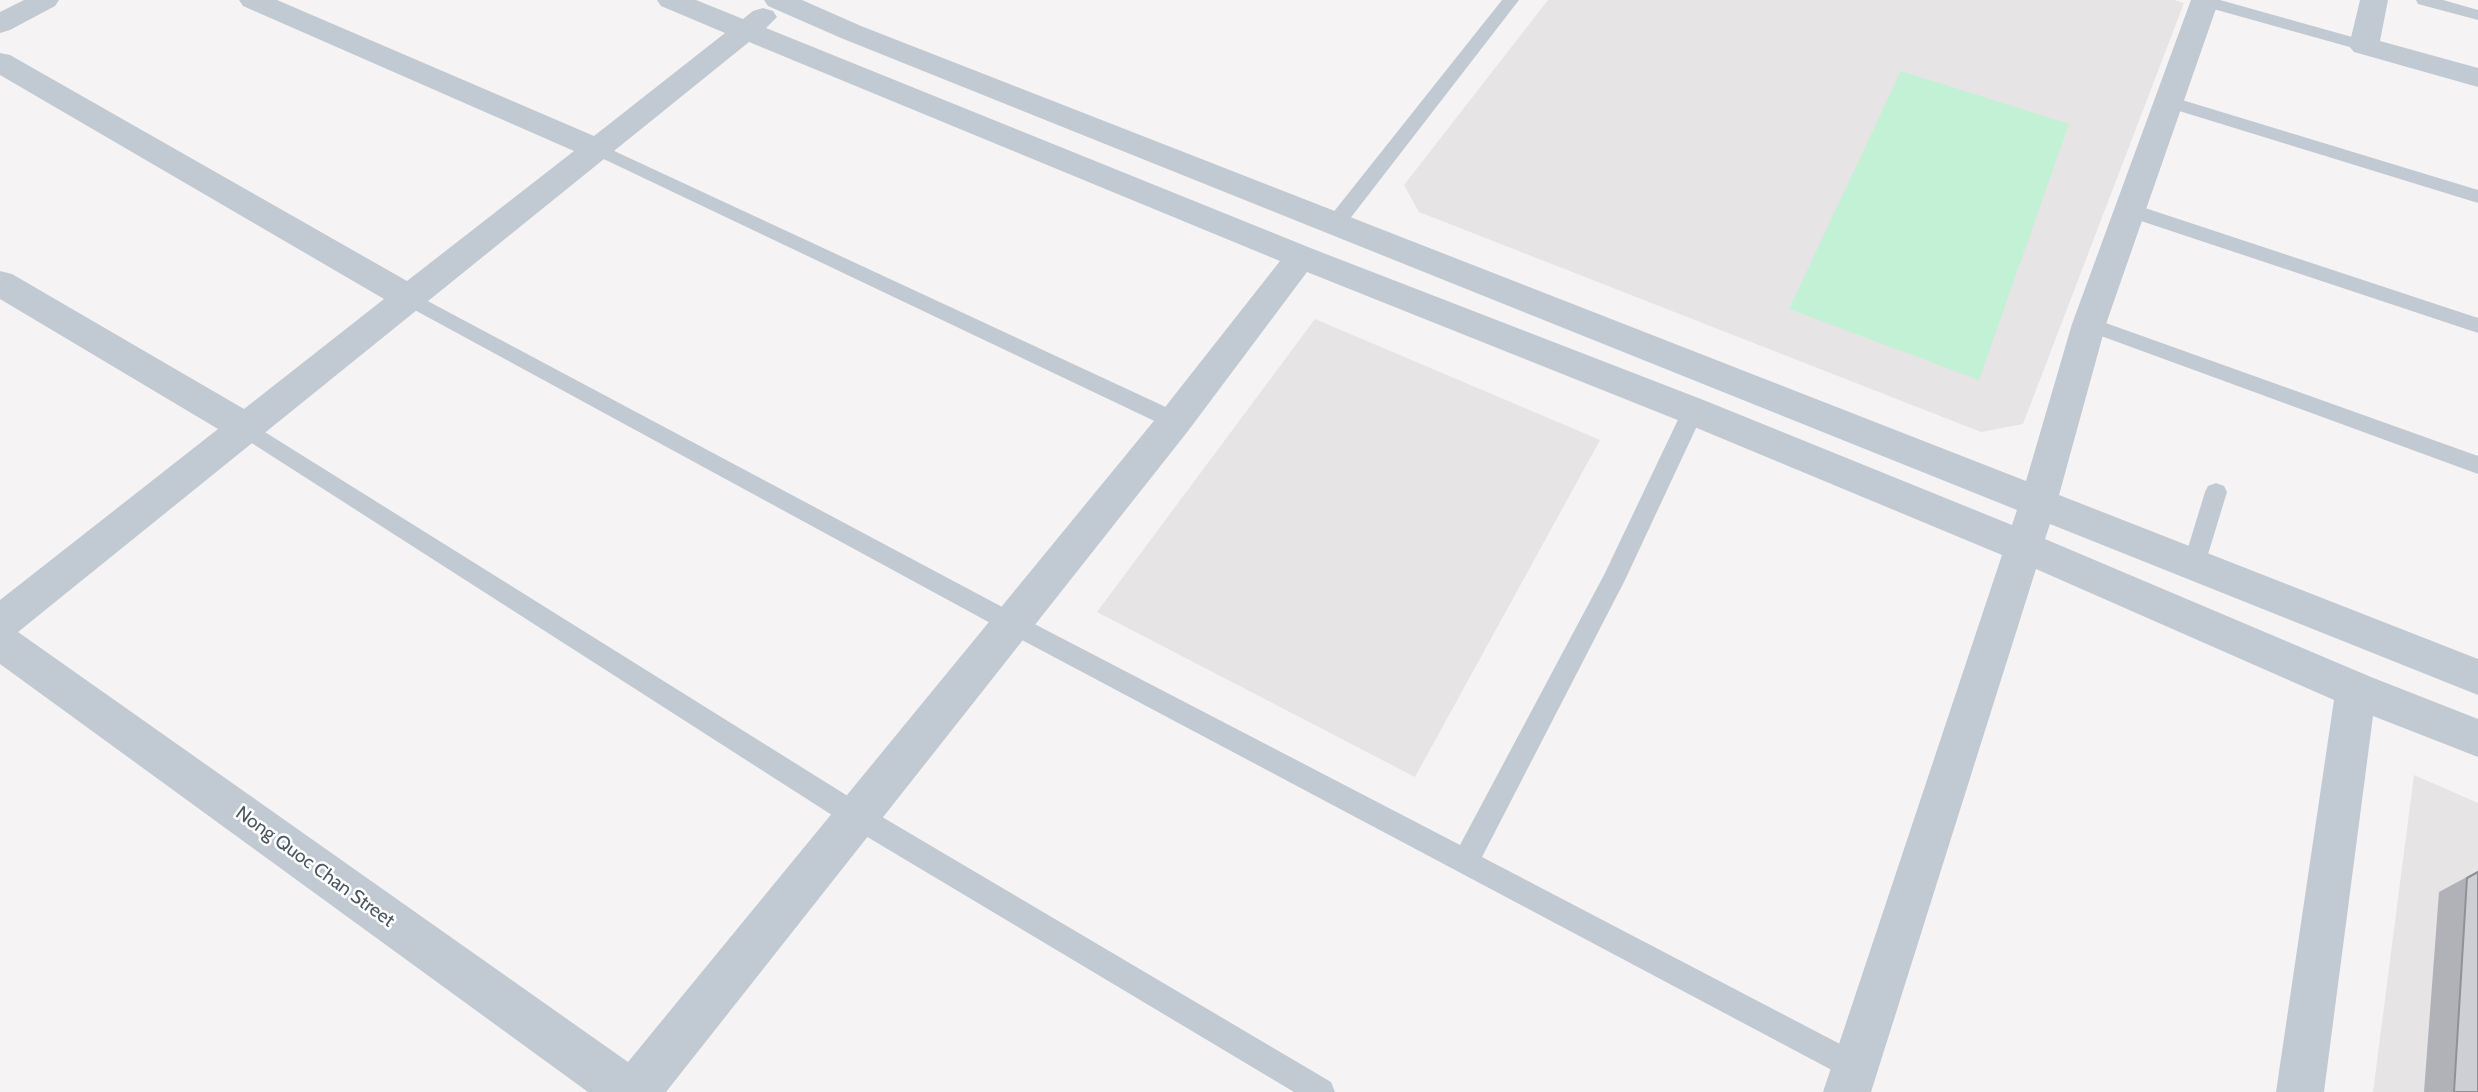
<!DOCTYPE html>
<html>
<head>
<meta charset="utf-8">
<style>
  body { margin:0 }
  canvas { display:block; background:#f5f3f3 }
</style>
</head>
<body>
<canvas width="2478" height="1092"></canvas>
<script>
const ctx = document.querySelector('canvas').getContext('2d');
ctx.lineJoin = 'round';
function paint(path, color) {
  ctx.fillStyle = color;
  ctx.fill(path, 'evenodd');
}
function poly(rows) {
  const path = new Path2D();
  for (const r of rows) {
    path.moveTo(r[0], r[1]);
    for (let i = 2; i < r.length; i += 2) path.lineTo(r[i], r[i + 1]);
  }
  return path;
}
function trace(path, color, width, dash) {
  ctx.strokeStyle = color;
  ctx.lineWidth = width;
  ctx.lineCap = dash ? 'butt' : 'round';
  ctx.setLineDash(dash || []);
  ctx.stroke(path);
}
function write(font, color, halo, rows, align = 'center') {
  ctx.font = font + ' Cabin,sans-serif';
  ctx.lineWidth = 5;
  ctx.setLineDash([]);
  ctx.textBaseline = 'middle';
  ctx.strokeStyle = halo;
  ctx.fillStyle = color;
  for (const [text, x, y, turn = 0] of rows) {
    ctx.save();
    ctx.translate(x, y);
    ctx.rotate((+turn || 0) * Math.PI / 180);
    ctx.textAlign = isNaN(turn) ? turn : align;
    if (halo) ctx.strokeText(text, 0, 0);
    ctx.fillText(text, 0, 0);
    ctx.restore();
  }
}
paint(poly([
  [1548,0,2174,0,2184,3,2023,424,1981,432,1419,212,1404,185],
  [1315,319,1600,440,1415,777,1097,612],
  [2414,775,2478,803,2478,1092,2373,1092]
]), '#e6e4e5');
paint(poly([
  [1901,71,2069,124,1979,380,1789,309]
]), '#c3f1d5');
paint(poly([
  [1502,0,1519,0,1342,229,1328,229,1325,224,1328,219,1502,0],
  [2220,0,2370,42,2373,46,2364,51,2199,5,2197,1,2220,0],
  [2416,0,2443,0,2478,10,2478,20,2418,4,2416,0],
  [2169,96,2478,190,2478,203,2163,106,2160,102,2163,98,2169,96],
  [597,143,1183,415,1186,421,1183,427,1175,429,1167,427,591,153,588,149,591,145,597,143],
  [2130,203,2478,318,2478,333,2123,215,2121,210,2123,205,2130,203],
  [407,290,1021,617,1460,845,1604,575,1685,405,1693,403,1701,405,1704,411,1625,580,1482,857,1863,1056,1867,1066,1863,1076,1853,1080,1843,1076,1005,631,400,302,397,297,400,292,407,290],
  [2089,317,2478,456,2478,474,2082,329,2079,324,2082,319,2089,317],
  [244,419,867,808,1331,1082,1335,1092,1294,1092,849,826,236,433,233,427,236,421,244,419],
  [2216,483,2224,486,2227,492,2205,564,2202,571,2194,574,2186,571,2183,564,2205,492,2208,486,2216,483]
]), '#c1cad2');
paint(poly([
  [24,0,59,0,55,6,10,30,0,33,0,12,24,0],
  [239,0,277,0,594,136,725,33,661,6,657,0,696,0,743,19,753,11,763,8,773,11,777,17,766,28,1313,249,1706,401,2012,525,2017,510,841,38,768,6,764,0,802,0,861,26,2026,481,2072,324,2191,0,2219,0,2106,324,2059,495,2478,659,2478,695,2050,524,2045,539,2371,677,2478,719,2478,757,2373,716,2324,1092,2276,1092,2334,700,2036,569,1871,1092,1823,1092,2002,555,1680,421,1307,272,1188,431,666,1092,588,1092,0,664,0,600,218,429,0,299,0,271,12,274,244,409,384,299,0,75,0,53,10,55,407,281,574,151,243,6,239,0],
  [749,42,1280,261,1162,411,628,1062,18,632,749,42],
  [2360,0,2388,0,2380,41,2478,68,2478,87,2354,52,2349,46,2360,0]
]), '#c1cad2');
paint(poly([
  [2478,871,2478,1092,2424,1092,2439,892]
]), '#b0b2b7');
const building = poly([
  [2478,872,2478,1092,2454,1092,2467,878,2478,872]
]);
paint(building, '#cdcfd5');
trace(building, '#909195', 2);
write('19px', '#4a5661', '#fff', [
  ["Nong Quoc Chan Street",315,867,36]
]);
</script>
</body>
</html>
